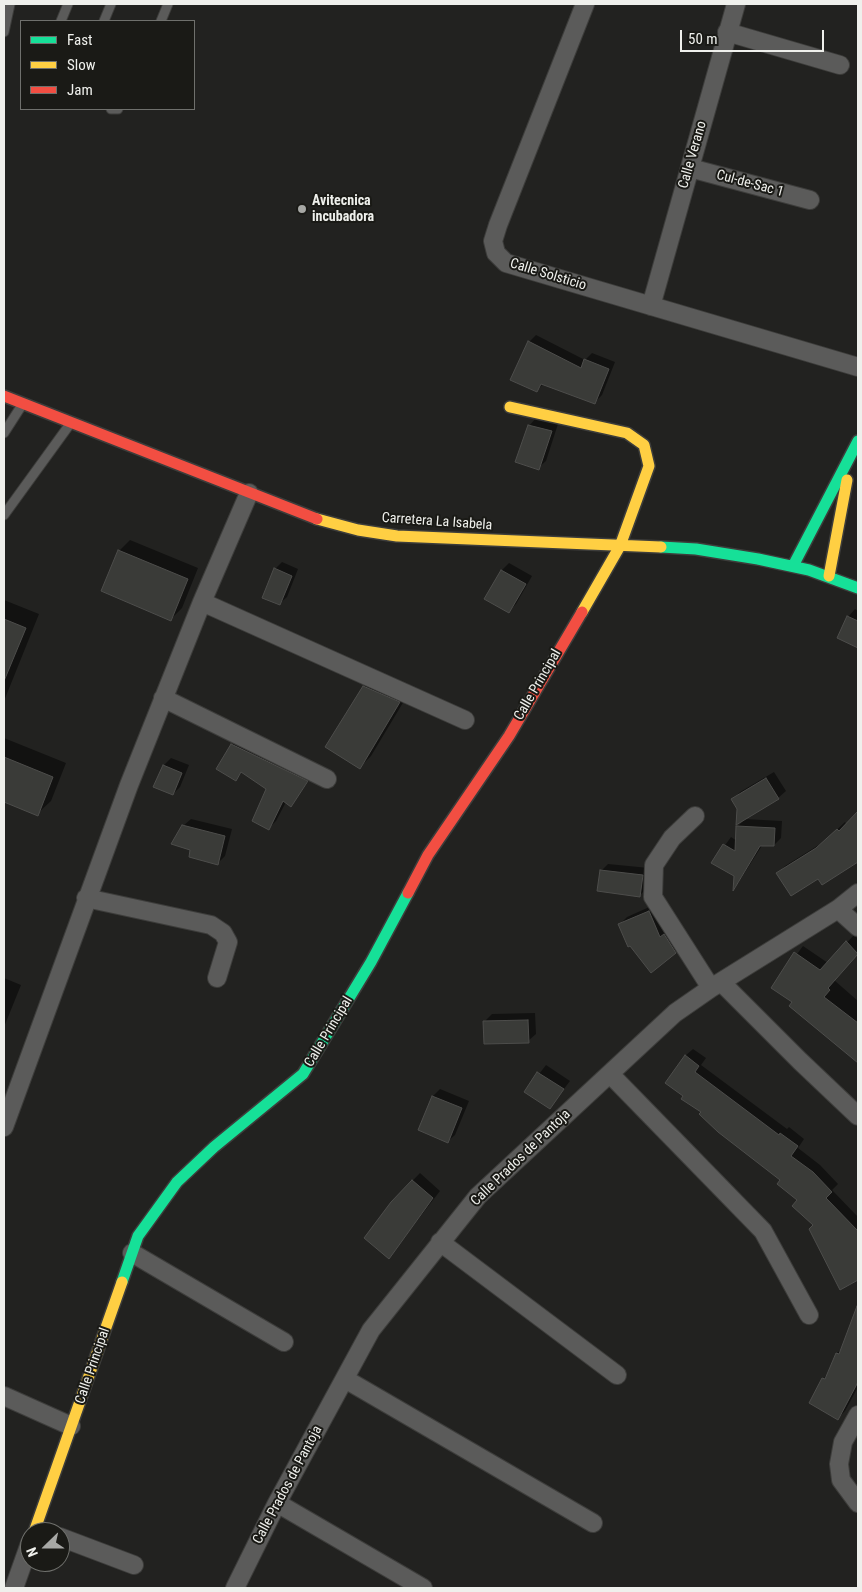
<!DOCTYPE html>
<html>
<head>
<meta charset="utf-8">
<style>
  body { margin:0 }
  #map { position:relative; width:862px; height:1592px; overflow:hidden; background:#222220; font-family:"Roboto Condensed",sans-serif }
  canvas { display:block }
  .frame { position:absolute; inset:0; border:5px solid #eff0ec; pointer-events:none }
  .legend { position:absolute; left:20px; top:20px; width:175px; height:90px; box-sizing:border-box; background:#1a1a16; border:1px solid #6f706c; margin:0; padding:6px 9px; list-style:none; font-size:15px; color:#eff0ec }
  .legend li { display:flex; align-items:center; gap:10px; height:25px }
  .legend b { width:25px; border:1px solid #6f706c }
  .north { position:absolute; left:20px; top:1522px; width:50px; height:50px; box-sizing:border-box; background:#1a1a16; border:1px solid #6f706c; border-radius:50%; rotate:248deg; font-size:14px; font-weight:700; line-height:20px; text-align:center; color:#eff0ec }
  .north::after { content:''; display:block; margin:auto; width:18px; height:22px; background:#a7a8a5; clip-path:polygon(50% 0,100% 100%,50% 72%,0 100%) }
  .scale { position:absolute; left:680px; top:30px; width:144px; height:22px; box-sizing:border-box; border:2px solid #eff0ec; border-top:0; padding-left:6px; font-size:15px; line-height:18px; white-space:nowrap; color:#eff0ec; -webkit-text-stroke:4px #1a1a16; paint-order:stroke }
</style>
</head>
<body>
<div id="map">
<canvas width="862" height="1592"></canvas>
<div class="frame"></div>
<ul class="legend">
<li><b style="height:6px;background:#16e098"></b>Fast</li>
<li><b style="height:6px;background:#ffcf43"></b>Slow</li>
<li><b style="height:6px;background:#f24e42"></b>Jam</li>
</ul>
<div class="north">N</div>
<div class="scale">50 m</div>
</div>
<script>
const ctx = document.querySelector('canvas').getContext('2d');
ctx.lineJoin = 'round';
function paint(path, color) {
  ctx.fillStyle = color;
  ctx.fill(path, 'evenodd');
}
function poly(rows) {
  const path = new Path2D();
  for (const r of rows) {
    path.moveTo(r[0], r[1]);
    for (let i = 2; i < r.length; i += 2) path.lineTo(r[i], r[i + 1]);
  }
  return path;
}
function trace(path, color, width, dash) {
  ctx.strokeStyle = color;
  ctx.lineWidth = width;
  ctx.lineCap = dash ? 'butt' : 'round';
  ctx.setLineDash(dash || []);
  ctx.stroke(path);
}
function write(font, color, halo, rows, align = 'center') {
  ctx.font = font + ' "Roboto Condensed",sans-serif';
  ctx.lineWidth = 4;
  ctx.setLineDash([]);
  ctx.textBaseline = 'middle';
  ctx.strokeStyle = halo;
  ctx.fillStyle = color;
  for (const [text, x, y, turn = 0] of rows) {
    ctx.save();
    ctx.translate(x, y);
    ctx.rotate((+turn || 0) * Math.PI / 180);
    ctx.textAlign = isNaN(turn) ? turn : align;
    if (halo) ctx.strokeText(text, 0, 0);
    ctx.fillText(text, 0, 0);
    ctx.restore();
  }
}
paint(poly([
  [536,335,585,360,592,353,615,362,602,395,595,402,544,383,537,391,529,342],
  [536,418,558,424,546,461,538,468,529,426],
  [130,540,198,568,182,608,171,619,119,551],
  [282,562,298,569,287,597,279,604,275,569],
  [509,563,532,576,516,604,509,611,502,570],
  [4,600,39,614,4,701],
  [855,609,858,611,858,646,839,638,848,617],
  [375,675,410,691,371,756,360,767,364,686],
  [239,737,314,774,291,805,286,802,276,821,269,828,269,790,242,772,236,779,218,768,232,744],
  [4,738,66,763,51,801,37,814,4,801],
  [171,758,189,765,180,787,173,794,164,765],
  [774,772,786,791,778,798,744,819,782,821,781,838,774,845,763,844,735,888,735,875,713,862,731,837,737,841,737,827,743,821,733,800,740,792],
  [858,813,858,861,850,867,818,878,778,873,785,866,825,841,845,822,847,825],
  [191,819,232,829,225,856,218,863,192,850,183,826],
  [608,864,649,868,647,888,640,895,601,871],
  [656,904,682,945,675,952,620,924,627,917],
  [854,935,858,939,858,953,834,980,858,1001,858,1063,794,1002,772,988,803,946,828,963],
  [4,978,21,985,4,1027],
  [535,1013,536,1034,528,1041,485,1021,492,1014],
  [693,1049,706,1058,701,1065,787,1129,789,1127,804,1139,798,1148,820,1165,838,1184,832,1190,858,1217,858,1278,840,1288,814,1225,799,1200,782,1180,703,1112,685,1056],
  [546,1065,570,1081,550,1107,526,1091],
  [440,1089,469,1101,455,1135,447,1142,419,1130,433,1096],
  [420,1173,440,1191,389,1257,392,1202],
  [858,1314,858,1387,845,1411,838,1418,823,1379,829,1373,837,1353,842,1349,854,1318]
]), '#0007');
const building = poly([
  [528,341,581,368,584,359,609,369,595,404,541,384,537,392,510,380,528,341],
  [528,425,552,431,539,470,515,462,528,425],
  [118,550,188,579,171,621,101,591,118,550],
  [274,568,292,576,280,605,262,598,274,568],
  [501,570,526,584,509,613,484,599,501,570],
  [847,616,858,621,858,648,837,638,847,616],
  [4,619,26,628,4,681,4,619],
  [363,686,400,702,360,769,325,747,363,686],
  [231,744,308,781,291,807,283,801,269,830,252,821,266,789,241,772,236,781,216,769,231,744],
  [4,757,53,777,38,816,4,802,4,757],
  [163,765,182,773,173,795,153,787,163,765],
  [766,778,779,799,736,825,737,809,731,799,766,778],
  [858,811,858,862,822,885,818,879,791,896,776,873,816,848,837,829,839,831,858,811],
  [182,825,225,836,218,865,189,857,190,850,171,844,182,825],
  [736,826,775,828,774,846,760,846,733,891,734,876,711,863,723,844,735,851,736,826],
  [600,870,643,875,640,897,597,891,600,870],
  [649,911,660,937,664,934,676,953,651,973,630,946,628,947,618,924,649,911],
  [846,941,858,954,828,988,830,990,824,997,858,1023,858,1063,789,1006,792,1002,771,988,794,952,820,970,846,941],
  [528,1020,529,1043,484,1044,483,1021,528,1020],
  [685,1055,699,1066,695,1072,779,1135,780,1133,798,1146,791,1156,813,1172,832,1192,826,1198,858,1231,858,1280,840,1290,809,1229,813,1225,792,1206,797,1200,777,1184,780,1180,718,1132,699,1114,701,1112,681,1099,683,1096,665,1083,685,1055],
  [537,1072,564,1089,550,1109,524,1092,537,1072],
  [432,1096,462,1108,448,1143,418,1130,432,1096],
  [412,1180,433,1198,389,1259,364,1238,391,1202,412,1180],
  [857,1306,858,1382,838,1420,809,1403,822,1378,825,1379,836,1353,839,1354,857,1306]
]);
paint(building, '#3a3b38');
trace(building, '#4d4d4b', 1);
const lane = poly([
  [61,21,68,4],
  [104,21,111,4],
  [161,21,168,4],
  [4,32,10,4],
  [111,109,118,109],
  [4,433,22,405],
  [4,515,70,424]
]);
const street = poly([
  [585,4,498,225,493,241,496,253,506,263,858,367],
  [727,32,840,65],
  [690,168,810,200],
  [651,306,736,4],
  [202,602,465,720],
  [163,698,327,779],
  [695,816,672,838,654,865,653,897,711,988],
  [86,898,211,925,223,933,228,942,217,978],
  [838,909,858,927],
  [721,982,800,1061,858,1116],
  [610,1074,763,1231,809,1315],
  [4,1127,129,785,202,602,249,493],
  [440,1242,617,1375],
  [132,1253,284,1342],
  [345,1379,593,1523],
  [4,1396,71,1426],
  [858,1415,843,1442,839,1464,841,1480,858,1503],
  [277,1503,423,1588],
  [60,1537,134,1565],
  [14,1588,30,1543],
  [235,1588,277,1503,371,1330,478,1196,675,1013,711,988,838,909,858,893]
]);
const fast = poly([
  [661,547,696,549,758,559,809,570,858,588],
  [793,566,858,441],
  [122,1282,138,1236,177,1182,214,1147,303,1074,371,962,408,893]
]);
const slow = poly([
  [510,407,627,433,644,445,649,466,620,546,582,612],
  [317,519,358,530,397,536,661,547],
  [829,576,847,480],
  [34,1532,122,1282]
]);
const jam = poly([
  [4,396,317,519],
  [408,893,428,855,509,736,582,612]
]);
trace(lane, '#3d3d3b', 11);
trace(street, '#3d3d3b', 20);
trace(fast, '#3d3d3b', 14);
trace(slow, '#3d3d3b', 14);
trace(jam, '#3d3d3b', 14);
trace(lane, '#5b5b5a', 9);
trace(street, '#5b5b5a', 18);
trace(fast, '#16e098', 11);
trace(slow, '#ffcf43', 11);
trace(jam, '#f24e42', 11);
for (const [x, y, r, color] of [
  [302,209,5,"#a7a8a5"]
]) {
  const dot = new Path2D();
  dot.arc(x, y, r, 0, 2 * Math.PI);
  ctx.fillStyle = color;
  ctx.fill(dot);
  trace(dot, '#1a1a16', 2);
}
write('14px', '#eff0ec', '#1a1a16', [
  ["Calle Verano",693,155,-74],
  ["Cul-de-Sac 1",750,184,15],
  ["Calle Solsticio",548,275,17],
  ["Carretera La Isabela",437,522,4],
  ["Calle Principal",538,685,-60],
  ["Calle Principal",329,1032,-59],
  ["Calle Prados de Pantoja",521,1158,-44],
  ["Calle Principal",93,1366,-71],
  ["Calle Prados de Pantoja",288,1485,-62]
]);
write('bold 14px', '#eff0ec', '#1a1a16', [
  ["Avitecnica",312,201],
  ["incubadora",312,217]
], 'left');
</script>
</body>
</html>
